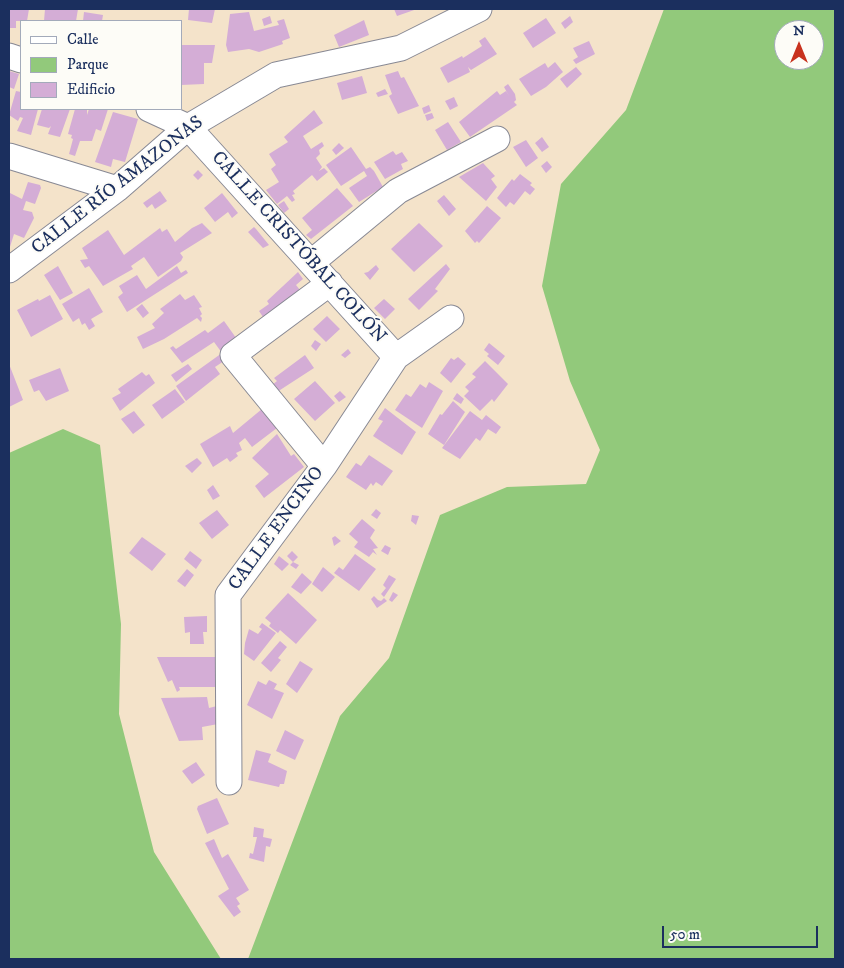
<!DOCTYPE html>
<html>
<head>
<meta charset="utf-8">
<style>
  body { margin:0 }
  #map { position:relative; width:844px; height:968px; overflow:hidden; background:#f4e3ca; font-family:"IM FELL DW Pica",serif }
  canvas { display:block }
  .frame { position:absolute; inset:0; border:10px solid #1b2f5e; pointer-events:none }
  .legend { position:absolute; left:20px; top:20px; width:162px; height:90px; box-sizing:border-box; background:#fdfcf7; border:1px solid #a3aaba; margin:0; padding:6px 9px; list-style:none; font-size:15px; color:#1b2f5e }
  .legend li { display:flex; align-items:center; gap:10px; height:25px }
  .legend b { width:25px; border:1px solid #a3aaba }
  .north { position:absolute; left:774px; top:20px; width:50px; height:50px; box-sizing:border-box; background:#fdfcf7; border:1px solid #a3aaba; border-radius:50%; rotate:0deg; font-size:14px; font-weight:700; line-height:20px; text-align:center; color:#1b2f5e }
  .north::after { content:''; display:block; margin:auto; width:18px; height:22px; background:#c8321e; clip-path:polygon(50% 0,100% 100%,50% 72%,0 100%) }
  .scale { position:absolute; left:662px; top:926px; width:156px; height:22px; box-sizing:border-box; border:2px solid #1b2f5e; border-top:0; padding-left:6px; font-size:15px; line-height:18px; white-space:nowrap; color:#1b2f5e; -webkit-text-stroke:4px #fdfcf7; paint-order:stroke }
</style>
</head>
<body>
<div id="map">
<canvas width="844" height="968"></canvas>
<div class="frame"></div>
<ul class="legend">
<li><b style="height:6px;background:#fff"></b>Calle</li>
<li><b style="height:14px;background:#92c97b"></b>Parque</li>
<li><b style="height:14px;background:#d4add6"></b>Edificio</li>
</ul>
<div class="north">N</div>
<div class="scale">50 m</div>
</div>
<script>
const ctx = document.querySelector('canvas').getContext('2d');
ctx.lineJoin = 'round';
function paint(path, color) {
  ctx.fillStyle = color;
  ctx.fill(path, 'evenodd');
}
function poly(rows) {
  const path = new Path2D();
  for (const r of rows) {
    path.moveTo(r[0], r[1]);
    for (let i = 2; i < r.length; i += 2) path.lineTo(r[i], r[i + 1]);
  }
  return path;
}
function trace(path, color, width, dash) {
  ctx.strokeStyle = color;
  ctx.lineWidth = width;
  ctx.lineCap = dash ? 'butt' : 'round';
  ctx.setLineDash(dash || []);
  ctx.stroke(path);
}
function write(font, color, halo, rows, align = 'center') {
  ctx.font = font + ' "IM FELL DW Pica",serif';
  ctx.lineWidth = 4;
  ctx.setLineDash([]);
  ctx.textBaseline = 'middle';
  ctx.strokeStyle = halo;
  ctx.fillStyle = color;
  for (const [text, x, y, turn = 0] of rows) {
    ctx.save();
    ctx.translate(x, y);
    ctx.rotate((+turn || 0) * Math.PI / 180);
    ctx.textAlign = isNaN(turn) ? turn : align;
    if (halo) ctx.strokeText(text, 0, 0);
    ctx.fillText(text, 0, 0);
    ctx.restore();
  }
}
paint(poly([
  [664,9,835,9,835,959,248,959,340,716,389,658,440,515,507,487,586,484,600,450,570,381,542,286,561,184,626,110],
  [784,30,814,30,814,60,784,60],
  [63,429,100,445,121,624,119,714,154,852,221,959,9,959,9,453]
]), '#92c97b');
paint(poly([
  [9,9,29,9,27,21,16,21,16,28,9,28],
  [45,9,78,9,76,21,44,21],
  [189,9,215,9,212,23,188,20],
  [394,9,417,9,397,16],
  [84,12,103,15,102,21,83,21],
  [249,12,254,31,279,25,277,21,284,19,290,38,282,41,283,44,259,52,249,49,228,52,226,45,230,14],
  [270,16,272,23,264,26,262,19],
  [570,16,573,22,565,29,561,23],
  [546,18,556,33,533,48,523,33],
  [364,20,369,35,339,47,334,35],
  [485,37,497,54,471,70,468,67,470,72,448,83,440,68,462,56,463,58,482,46,479,41],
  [589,41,595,54,576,64,573,60,578,57,573,48],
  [181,45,215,45,212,63,204,63,204,84,181,85],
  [555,62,563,72,546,87,531,96,519,79,545,63,548,68],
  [576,67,582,74,567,88,560,79],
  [9,71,19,74,14,89,9,87],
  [398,71,401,78,404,77,419,106,398,114,389,96,392,94,385,75],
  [362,76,367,93,342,100,337,83],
  [508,84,515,94,516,100,514,102,517,105,470,137,459,122,497,91,500,95,506,91,509,96,504,87],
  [385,89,388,94,378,97,376,93],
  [16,91,21,92,21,109,38,109,31,135,17,131,23,118,20,117,18,121,9,115],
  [454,97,458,106,450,110,445,101],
  [429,105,431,111,424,114,422,108],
  [42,109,70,109,60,137,48,134,51,126,49,128,37,125],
  [75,109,87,110,87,115,89,109,108,109,101,131,96,129,92,141,80,141,75,156,69,154,73,139,71,138,72,135,68,134],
  [314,110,323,123,303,136,311,149,322,142,324,146,319,150,320,154,316,158,322,167,319,171,324,168,328,172,317,181,312,175,293,191,295,194,292,195,295,200,292,202,287,196,277,204,266,190,279,182,271,169,276,165,269,154,288,142,284,137],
  [113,112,138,119,125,162,113,159,111,167,95,162],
  [432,113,434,118,427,121,425,115],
  [448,122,461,142,447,150,435,130],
  [542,137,549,147,542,152,535,143],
  [526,140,538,158,526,167,513,147],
  [339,143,344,148,336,155,332,150],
  [351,147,366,169,370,167,374,171,383,187,359,202,349,188,367,176,364,171,341,186,326,165],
  [393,151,396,155,402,152,408,161,401,164,403,169,385,179,374,162],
  [547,161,552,167,546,173,541,166],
  [483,163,495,176,491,179,497,187,486,201,459,177],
  [198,170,203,175,198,180,193,175],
  [520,174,532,183,530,185,535,189,530,195,525,191,514,205,510,202,506,207,497,198,512,179,514,181],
  [28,182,40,185,41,188,35,204,26,201,23,210,32,212,34,218,24,238,14,234,9,250,9,197,10,193,22,199],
  [337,188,353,206,311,239,306,235,312,230,302,218],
  [160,191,167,201,155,209,152,204,147,208,143,203],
  [222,193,238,213,232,218,228,212,215,222,204,208],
  [444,195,456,209,449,216,437,201],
  [284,201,289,209,284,213,278,205],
  [487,206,501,218,479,243,477,241,475,243,465,231],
  [202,223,212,233,180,253,183,257,181,261,158,277,144,257,131,266,133,269,103,286,89,266,85,268,80,260,88,259,82,248,108,230,124,255,160,228,162,232,167,229,175,242,192,228],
  [419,223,443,246,414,272,391,249],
  [254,227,256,229,269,245,263,248,248,232],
  [446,264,450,269,435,289,438,291,419,310,408,299],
  [376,265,379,269,370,280,364,273,368,272],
  [58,266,73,293,60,300,44,275],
  [177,266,181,273,186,270,188,273,127,312,118,297,123,293,119,286,137,275,146,289],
  [298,272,303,279,296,285,304,295,267,323,259,311,269,304,267,301],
  [89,288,103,312,91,319,95,326,89,330,85,323,82,325,79,318,73,322,62,304],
  [180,294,185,300,194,295,202,307,199,308,202,314,200,316,202,318,201,322,197,318,164,339,143,349,137,337,155,328,152,324,164,313,160,309],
  [50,295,63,319,31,337,17,310,38,299,39,301],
  [384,299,395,309,385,319,374,308],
  [142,304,149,313,143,318,136,309],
  [327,316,340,329,326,342,313,329],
  [224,321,239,342,222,353,214,342,182,363,170,348,173,346,176,349,205,330,208,333],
  [315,340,321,344,316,351,311,346],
  [489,343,505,356,498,365,487,356,489,354,484,350],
  [348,349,351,353,345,358,341,355],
  [222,353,227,359,215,367,220,374,186,401,176,386],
  [305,355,314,368,277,392,271,386,277,381,274,378],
  [458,357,466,364,451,383,440,373,451,358,454,360],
  [485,361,508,384,494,402,492,399,480,411,464,396,469,391,465,387,476,377,472,374],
  [9,364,23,400,9,407],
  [188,364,192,369,176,382,171,375],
  [60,368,69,391,46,401,39,390,34,392,29,380],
  [142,372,146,376,149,374,155,383,120,411,112,398,121,393,118,389],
  [315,381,335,403,315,421,294,399],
  [429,382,443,391,422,428,395,410,406,394,411,397,420,384,426,388],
  [175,389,185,402,162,419,152,405],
  [340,391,346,397,339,402,334,396],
  [457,393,464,399,461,404,453,399],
  [453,401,465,412,444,445,428,434,440,414,442,415],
  [385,408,416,432,402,455,373,436,383,421,378,419],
  [262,409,277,428,252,447,245,438,239,443,242,450,236,453,238,456,230,462,227,458,213,467,200,444,230,426,233,433],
  [134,411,145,425,133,434,121,419],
  [470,411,482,420,486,415,501,427,496,434,488,429,480,441,476,438,460,459,442,448],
  [277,434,291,456,294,454,304,467,264,498,255,486,269,474,252,458],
  [369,455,393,471,382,486,376,482,373,486,371,483,366,490,346,477,356,463,361,466],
  [197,458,202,463,192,473,185,466],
  [213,485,220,496,213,500,207,490],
  [376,509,381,513,377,519,371,515],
  [217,510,229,525,212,539,199,523],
  [412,515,419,516,416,525,411,521],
  [362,519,375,530,370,538,378,548,373,549,377,555,373,552,369,557,354,547,358,542,349,534],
  [335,536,341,541,334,546,332,538],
  [142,537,166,554,152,571,129,553],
  [385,545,391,548,388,555,381,551],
  [190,551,202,560,196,569,184,559],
  [292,551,298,557,293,562,299,565,296,569,290,565,293,562,287,556],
  [355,554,376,569,359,591,334,573,339,567,343,570],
  [279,556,289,564,282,571,274,564],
  [323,567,335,577,322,592,312,584],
  [187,569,194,575,185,587,177,581],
  [302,573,312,582,301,594,291,587],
  [389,575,396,579,384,597,381,594,386,588,383,585],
  [393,592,398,595,392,602,389,600],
  [288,593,317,620,296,644,280,630,278,633,269,626,271,623,265,618],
  [374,596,378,600,381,601,384,598,387,601,377,608,371,599],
  [207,616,207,632,203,632,204,644,190,644,190,632,185,633,184,617],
  [262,623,276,633,254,661,244,654,245,643,249,629,258,634,262,629,259,627],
  [280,641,287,647,278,658,281,660,271,672,261,663],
  [157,657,217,657,216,687,179,687,180,690,177,692,172,680,168,682],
  [300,661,313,669,297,693,286,684],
  [269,680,277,684,274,689,284,693,272,719,247,705,258,681,266,685],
  [207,697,209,708,217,706,218,724,202,727,203,740,179,741,161,698],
  [285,730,304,740,295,760,276,751],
  [256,750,271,754,268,762,287,771,284,784,280,784,279,787,248,780],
  [196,762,205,775,192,784,182,771],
  [217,798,229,824,207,834,197,809,198,806],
  [254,827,264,829,263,837,272,839,270,847,266,846,264,862,249,858,250,853,253,854,257,837,253,837],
  [214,839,222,858,228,854,249,890,236,898,240,904,237,906,241,912,234,917,218,896,229,889,205,843]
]), '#d4add6');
const minor = poly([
  [9,56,21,60],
  [149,109,188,127,396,357],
  [9,156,117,189],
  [312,262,398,191,497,139],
  [9,270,117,189,188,127,276,75,401,48,479,9],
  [324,466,233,355,330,283],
  [229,782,228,595,324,466,396,357,451,318]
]);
trace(minor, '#888994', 27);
trace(minor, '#fff', 25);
write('19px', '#1b2f5e', '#fdfcf7', [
  ["CALLE RÍO AMAZONAS",118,186,-38],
  ["CALLE CRISTÓBAL COLÓN",298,248,48],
  ["CALLE ENCINO",277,529,-54]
]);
</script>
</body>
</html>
